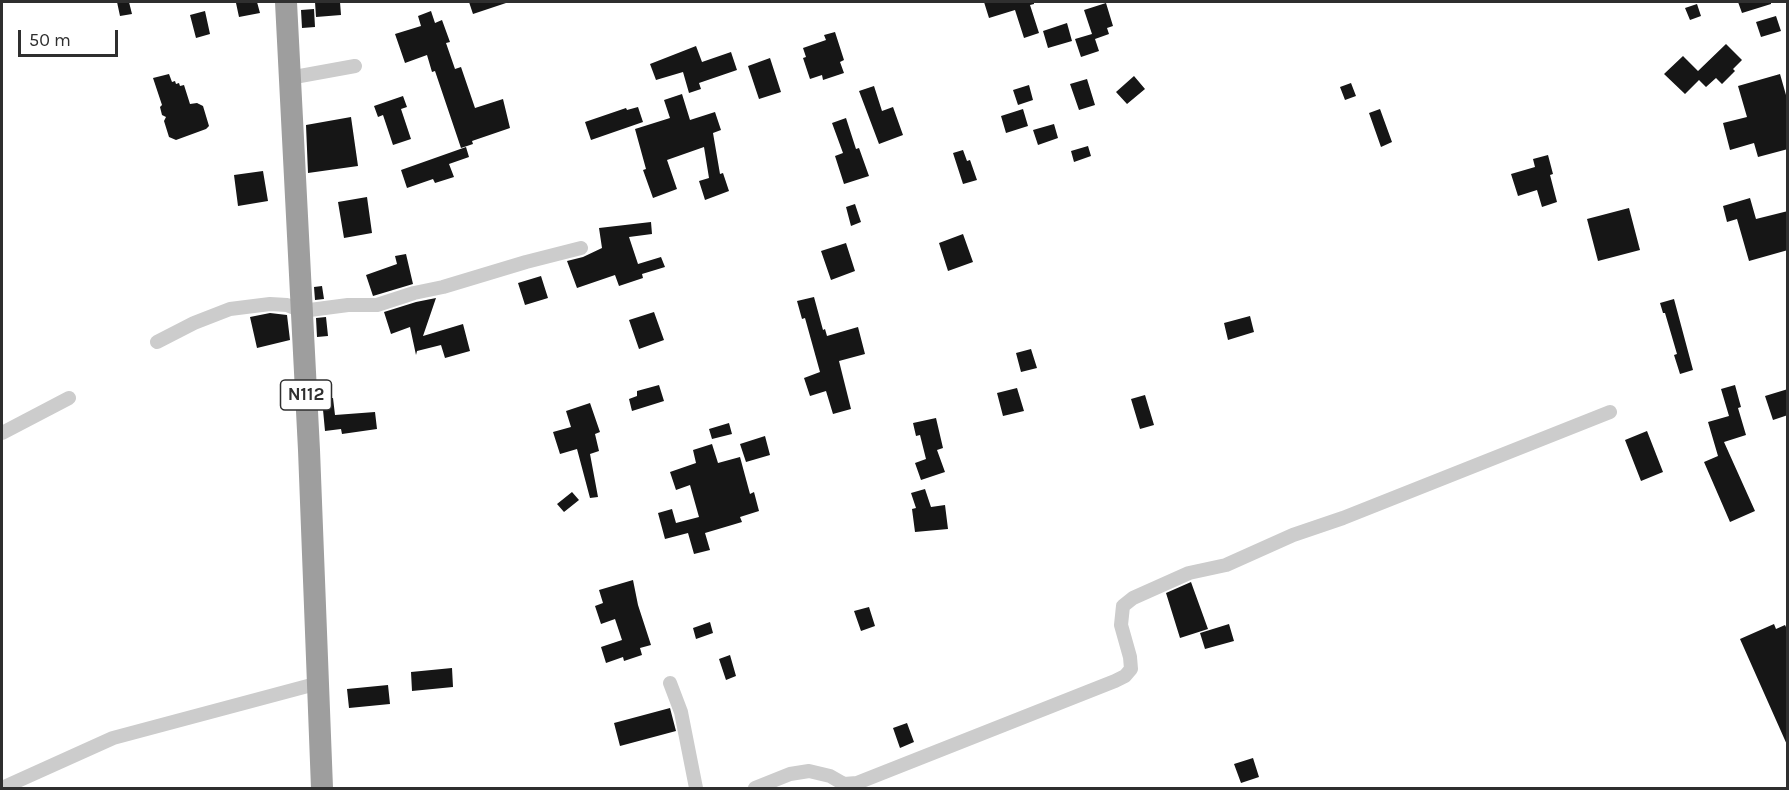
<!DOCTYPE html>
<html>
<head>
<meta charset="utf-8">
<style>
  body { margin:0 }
  #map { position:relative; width:1789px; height:790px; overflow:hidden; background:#fff; font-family:Karla,sans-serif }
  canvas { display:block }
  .frame { position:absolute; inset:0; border:3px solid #2f2f2f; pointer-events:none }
  .scale { position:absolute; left:18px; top:30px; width:100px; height:27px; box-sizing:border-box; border:3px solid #2f2f2f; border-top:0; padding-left:8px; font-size:18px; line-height:21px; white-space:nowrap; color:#2f2f2f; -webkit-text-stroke:4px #fff; paint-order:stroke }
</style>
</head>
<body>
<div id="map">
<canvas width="1789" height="790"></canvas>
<div class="frame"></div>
<div class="scale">50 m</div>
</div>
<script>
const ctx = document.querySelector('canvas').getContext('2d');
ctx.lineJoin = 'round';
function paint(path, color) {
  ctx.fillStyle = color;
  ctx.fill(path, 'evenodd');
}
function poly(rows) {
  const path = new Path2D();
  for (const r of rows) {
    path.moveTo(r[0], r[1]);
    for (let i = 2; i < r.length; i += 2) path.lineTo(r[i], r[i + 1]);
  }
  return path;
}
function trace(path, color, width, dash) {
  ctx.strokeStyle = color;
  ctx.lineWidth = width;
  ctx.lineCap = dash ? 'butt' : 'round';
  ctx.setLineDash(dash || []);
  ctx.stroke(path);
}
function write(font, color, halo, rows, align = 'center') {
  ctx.font = font + ' Karla,sans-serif';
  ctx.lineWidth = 6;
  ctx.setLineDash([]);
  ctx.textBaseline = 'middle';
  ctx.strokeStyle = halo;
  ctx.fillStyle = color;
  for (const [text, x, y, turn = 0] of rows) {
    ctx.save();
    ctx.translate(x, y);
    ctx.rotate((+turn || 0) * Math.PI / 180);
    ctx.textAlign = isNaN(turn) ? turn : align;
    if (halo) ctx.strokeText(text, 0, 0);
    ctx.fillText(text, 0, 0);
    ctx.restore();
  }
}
paint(poly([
  [117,2,129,2,132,14,120,16],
  [243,2,257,2,260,13,239,17,236,3],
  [315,2,340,2,341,15,316,17],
  [469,2,505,2,506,3,473,14],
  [984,2,1034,2,1034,4,1030,5,1039,33,1024,38,1015,10,989,18],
  [1738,2,1771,2,1771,4,1742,13],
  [1106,3,1113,26,1107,28,1109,34,1095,39,1099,51,1081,57,1075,39,1092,34,1084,10],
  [1697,4,1701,16,1690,20,1685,8],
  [314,9,315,27,302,28,301,10],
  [205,11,210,34,196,38,190,15],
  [431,11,435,23,442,20,450,42,446,43,455,69,461,67,475,108,503,99,510,128,472,141,473,144,461,148,435,71,432,72,427,55,405,63,395,34,421,26,418,16],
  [1776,16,1781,31,1761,37,1756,22],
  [1067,23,1072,41,1048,48,1043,31],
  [835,32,844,60,840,62,844,73,823,80,822,75,810,79,803,58,806,57,803,48,826,40,824,35],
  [1726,44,1742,60,1733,69,1735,71,1722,84,1716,78,1706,87,1699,80,1685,94,1664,74,1683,56,1698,71],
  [696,46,702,62,731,52,737,70,699,83,701,89,689,93,683,72,656,80,650,64],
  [770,58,781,92,759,99,748,66],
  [169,74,172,82,175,81,176,84,179,83,180,86,184,85,190,104,197,103,203,106,209,126,206,129,176,140,169,137,164,121,166,117,162,115,160,107,162,105,153,78],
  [1780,74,1788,102,1788,149,1758,157,1754,143,1730,150,1723,123,1747,117,1738,86],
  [1134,76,1145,89,1127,104,1116,92],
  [1087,79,1095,105,1079,110,1070,84],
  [1351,83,1356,96,1345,100,1340,87],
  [1029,85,1033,100,1018,105,1013,90],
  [874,86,882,111,893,107,903,135,879,144,859,91],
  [682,94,690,120,715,112,721,130,713,133,720,174,723,173,729,191,705,200,699,181,709,178,704,147,667,160,677,189,653,198,643,170,646,169,635,129,670,118,664,100],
  [403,96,407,107,401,109,411,139,393,145,383,115,378,117,374,106],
  [638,107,643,122,591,140,585,122,626,108,627,110],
  [1023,109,1028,126,1006,133,1001,116],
  [1380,109,1392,142,1381,147,1369,113],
  [351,117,358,166,308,173,306,125],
  [846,118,856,149,859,148,869,176,844,184,835,156,843,153,832,123],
  [1054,124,1058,138,1038,145,1033,130],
  [1088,146,1091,156,1074,162,1071,151],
  [466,147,469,157,449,164,454,177,435,183,433,179,407,188,401,170],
  [963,150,967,161,970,160,977,180,963,184,953,153],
  [1548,155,1553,174,1550,175,1557,202,1542,207,1537,190,1518,196,1511,174,1535,167,1533,159],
  [263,171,268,201,238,206,234,175],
  [367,197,372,233,344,238,338,202],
  [1750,198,1756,219,1788,211,1788,250,1749,261,1737,219,1727,222,1723,206],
  [855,204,861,222,851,226,846,207],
  [1629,208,1640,250,1598,261,1587,219],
  [651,222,652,234,629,237,638,264,661,257,665,267,642,274,643,278,619,286,615,275,577,288,567,261,583,257,602,248,599,228],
  [963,234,973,262,948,271,939,243],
  [846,243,855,271,831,280,821,251],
  [406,254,413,284,373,296,366,275,397,264,395,256],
  [541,276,548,298,525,305,518,283],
  [322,286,324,299,315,300,314,287],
  [814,297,823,330,825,329,827,336,858,327,865,354,839,361,851,409,833,414,826,391,810,396,804,378,820,372,805,318,802,319,797,301],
  [436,298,423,336,463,324,470,351,445,358,441,345,417,351,416,355,410,327,391,334,384,312,416,302],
  [1674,299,1693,370,1680,374,1674,355,1677,354,1665,313,1663,313,1660,303],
  [654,312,664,340,639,349,629,320],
  [270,313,287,315,290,340,257,348,250,317],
  [1250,316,1254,332,1228,340,1224,323],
  [326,317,328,336,317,337,316,318],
  [1031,349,1037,368,1021,372,1016,353],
  [659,385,664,401,632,411,629,399,637,396,637,391],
  [1735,385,1741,407,1738,408,1746,435,1724,442,1755,511,1730,522,1704,462,1718,456,1708,422,1729,416,1721,389],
  [1017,388,1024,411,1003,416,997,393],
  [1788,389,1788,415,1773,420,1765,396],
  [1145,395,1154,425,1140,429,1131,399],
  [333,398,335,415,375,412,377,429,342,434,341,429,325,431,322,399],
  [590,403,600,432,595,434,599,451,590,454,598,497,590,498,577,449,560,454,553,432,571,427,566,411],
  [936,418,943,448,937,450,945,472,921,480,915,463,926,459,920,435,916,436,913,423],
  [729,423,732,434,712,439,709,429],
  [1647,431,1663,472,1641,481,1625,440],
  [765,436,770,455,746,462,740,444],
  [712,444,718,463,740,457,750,494,754,492,759,511,740,517,742,522,705,533,710,550,694,554,688,533,665,539,658,513,672,509,676,523,699,517,690,485,676,490,670,472,696,463,693,450],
  [925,489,931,507,945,505,948,529,915,532,912,509,916,508,911,493],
  [572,492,579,500,564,512,557,504],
  [633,580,638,605,651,645,640,648,642,655,624,661,623,657,606,663,601,647,622,640,615,619,601,624,595,606,603,603,599,590],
  [1191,582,1208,629,1180,638,1166,593],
  [869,607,875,626,861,631,854,611],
  [710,622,713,633,696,639,693,628],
  [1229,624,1234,641,1205,649,1200,633],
  [1774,624,1776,629,1785,625,1788,631,1788,747,1740,639],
  [730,655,736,676,726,680,719,659],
  [452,668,453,687,412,691,411,672],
  [388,685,390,704,349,708,347,689],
  [670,708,676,731,620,746,614,723],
  [907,723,914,742,900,748,893,728],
  [1253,758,1259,777,1241,783,1234,764]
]), '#161616');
trace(poly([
  [289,78,355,66],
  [157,342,194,323,230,309,270,304,287,305,302,311,348,305,377,305,414,293,443,287,526,262,581,248],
  [2,433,69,398],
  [670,683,681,712,696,788],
  [2,788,113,738,319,683],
  [755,788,790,774,809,771,830,776,844,784,857,783,1115,681,1125,676,1131,669,1130,657,1121,625,1123,606,1133,598,1189,573,1226,565,1293,535,1343,518,1610,412]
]), '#ccc', 14);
trace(poly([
  [286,2,309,450,322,788]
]), '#9e9e9e', 22);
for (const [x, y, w] of [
  [306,395,51]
]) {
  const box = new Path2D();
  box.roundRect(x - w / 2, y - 15, w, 30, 4.5);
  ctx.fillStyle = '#fff';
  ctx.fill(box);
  trace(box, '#2f2f2f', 1.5);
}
write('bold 18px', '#2f2f2f', null, [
  ["N112",306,395]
]);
</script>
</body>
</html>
